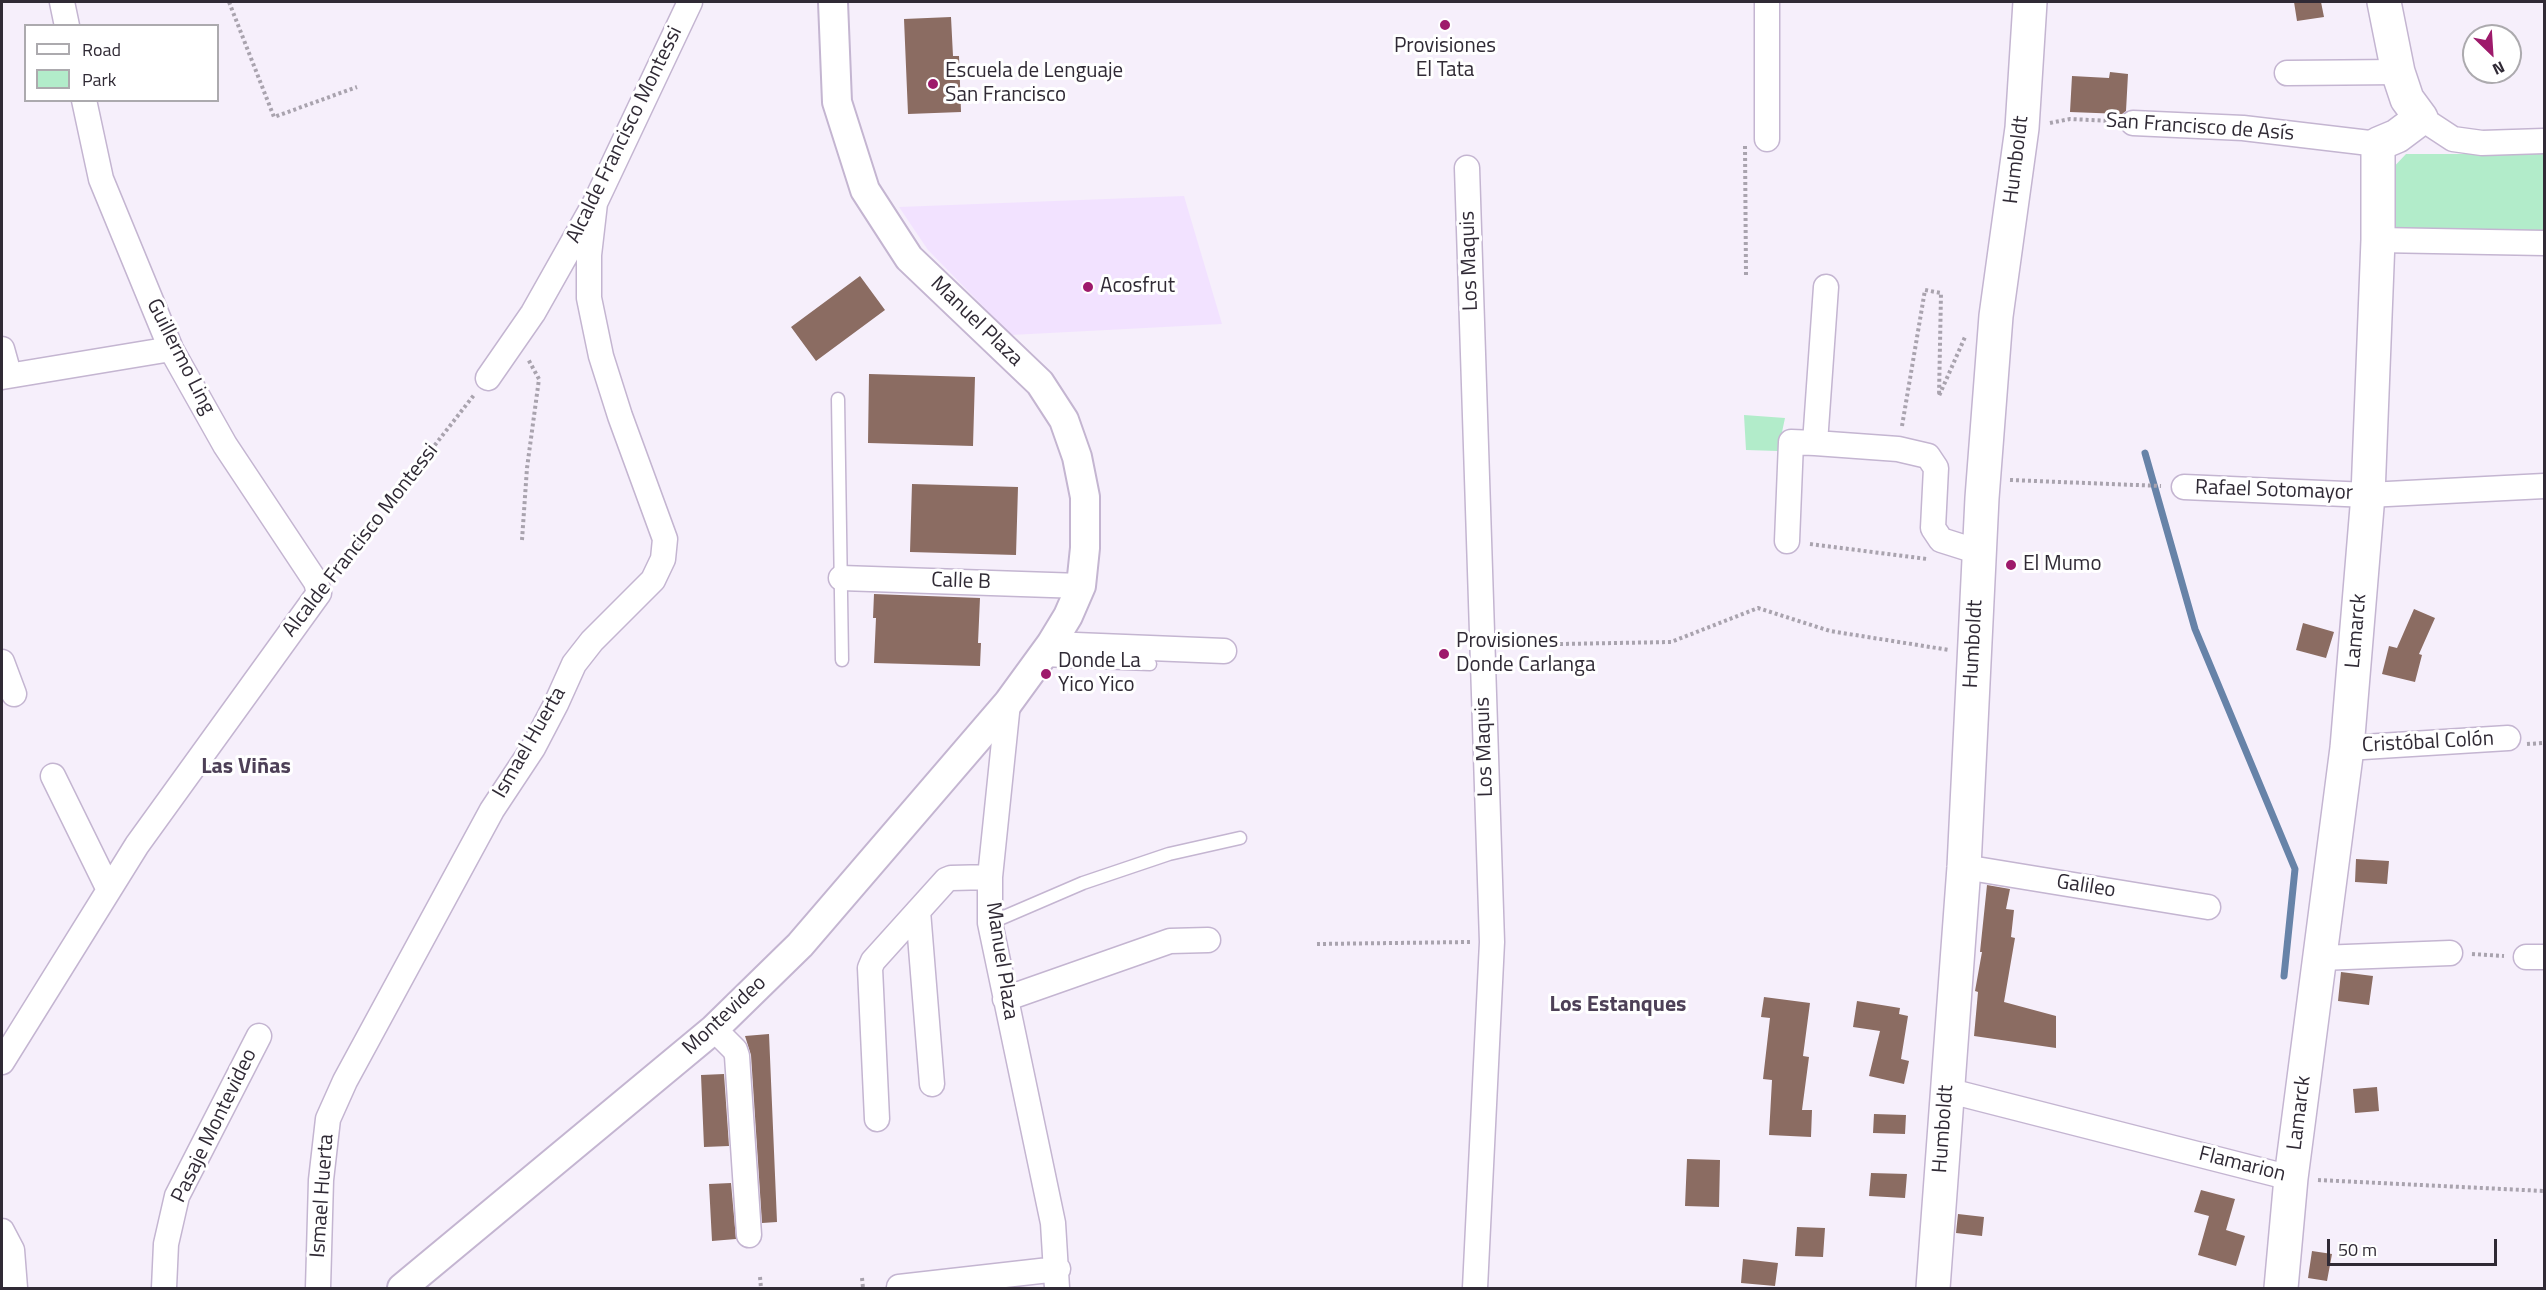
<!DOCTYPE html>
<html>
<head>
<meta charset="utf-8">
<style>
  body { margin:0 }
  #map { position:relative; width:2546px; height:1290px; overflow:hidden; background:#f6effb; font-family:"Titillium Web",sans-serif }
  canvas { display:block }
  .frame { position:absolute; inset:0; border:3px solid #302a35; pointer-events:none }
  .legend { position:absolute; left:24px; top:24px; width:195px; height:78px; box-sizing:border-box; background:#fff; border:2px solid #acaaae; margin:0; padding:8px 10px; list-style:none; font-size:18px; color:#302a35 }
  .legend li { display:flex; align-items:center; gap:12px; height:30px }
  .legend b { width:30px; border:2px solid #acaaae }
  .north { position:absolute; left:2462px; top:24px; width:60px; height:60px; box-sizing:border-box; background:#fff; border:2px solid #acaaae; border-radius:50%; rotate:155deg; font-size:16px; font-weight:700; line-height:24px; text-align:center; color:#302a35 }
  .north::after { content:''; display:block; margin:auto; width:21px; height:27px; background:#9e1a6b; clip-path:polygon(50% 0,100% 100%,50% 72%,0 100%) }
  .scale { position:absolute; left:2327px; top:1239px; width:170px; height:27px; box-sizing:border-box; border:3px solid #302a35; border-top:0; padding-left:8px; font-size:18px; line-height:21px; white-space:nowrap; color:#302a35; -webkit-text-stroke:4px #fff; paint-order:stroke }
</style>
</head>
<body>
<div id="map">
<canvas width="2546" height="1290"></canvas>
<div class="frame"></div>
<ul class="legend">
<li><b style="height:8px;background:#fff"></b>Road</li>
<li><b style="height:16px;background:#b2ecca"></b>Park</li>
</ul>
<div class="north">N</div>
<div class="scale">50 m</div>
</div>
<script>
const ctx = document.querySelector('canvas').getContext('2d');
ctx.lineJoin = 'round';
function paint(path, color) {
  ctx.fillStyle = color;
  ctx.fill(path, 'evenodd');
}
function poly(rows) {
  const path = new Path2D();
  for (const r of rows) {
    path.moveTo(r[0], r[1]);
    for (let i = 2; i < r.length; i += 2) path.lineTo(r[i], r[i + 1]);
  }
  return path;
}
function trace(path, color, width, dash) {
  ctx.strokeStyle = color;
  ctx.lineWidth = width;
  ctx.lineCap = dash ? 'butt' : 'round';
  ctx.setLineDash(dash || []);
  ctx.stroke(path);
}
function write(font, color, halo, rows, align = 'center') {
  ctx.font = font + ' "Titillium Web",sans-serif';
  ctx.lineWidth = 6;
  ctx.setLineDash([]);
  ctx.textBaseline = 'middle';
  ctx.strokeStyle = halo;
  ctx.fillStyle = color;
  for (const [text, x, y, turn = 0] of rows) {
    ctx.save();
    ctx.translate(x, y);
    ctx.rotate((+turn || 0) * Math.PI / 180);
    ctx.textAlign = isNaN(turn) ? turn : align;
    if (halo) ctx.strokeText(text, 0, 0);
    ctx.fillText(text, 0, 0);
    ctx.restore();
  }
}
paint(poly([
  [1184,196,1222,324,1011,335,928,250,899,207]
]), '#f2e2ff');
paint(poly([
  [2406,154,2544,154,2544,232,2400,230,2389,221,2388,173],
  [1744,415,1785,418,1778,451,1746,450]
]), '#b2ecca');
trace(poly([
  [2145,453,2195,629,2295,869,2284,976]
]), '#6783a8', 7);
paint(poly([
  [2294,2,2321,2,2324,17,2297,21],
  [951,17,953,56,959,56,961,112,908,114,904,19],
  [2110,72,2128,74,2126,111,2122,114,2070,112,2072,76,2109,78],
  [860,276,885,310,816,361,791,327],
  [869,374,975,377,973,446,868,443],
  [912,484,1018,487,1016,555,910,552],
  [874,594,980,598,978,643,981,643,980,666,874,663,876,618,873,618],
  [2414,609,2435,618,2419,654,2422,655,2415,682,2382,674,2389,646,2397,648],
  [2303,623,2334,632,2326,658,2296,650],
  [2356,859,2389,861,2387,884,2355,882],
  [1987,885,2010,889,2006,909,2014,910,2011,937,2015,938,2004,1002,2056,1016,2056,1048,1974,1036,1978,992,1975,991,1982,952,1980,952],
  [2341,972,2373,976,2369,1005,2338,1001],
  [1764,997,1810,1003,1803,1056,1809,1057,1802,1110,1812,1110,1811,1137,1769,1135,1772,1080,1763,1079,1770,1018,1761,1017],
  [1857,1001,1900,1008,1899,1014,1908,1016,1901,1059,1909,1061,1904,1084,1869,1076,1880,1031,1853,1027],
  [769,1034,777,1222,762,1223,751,1055,745,1036],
  [724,1074,729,1146,704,1147,701,1075],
  [2377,1087,2379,1111,2355,1113,2353,1089],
  [1874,1114,1906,1115,1905,1134,1873,1133],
  [1687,1159,1720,1160,1719,1207,1685,1206],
  [1871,1173,1907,1174,1905,1198,1869,1196],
  [731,1183,736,1239,712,1241,709,1184],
  [2201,1190,2235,1199,2226,1230,2245,1236,2236,1266,2198,1255,2209,1216,2194,1212],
  [1958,1214,1984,1217,1982,1236,1956,1233],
  [1797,1227,1825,1228,1823,1257,1795,1256],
  [2312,1251,2332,1254,2327,1281,2308,1278],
  [1743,1259,1778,1263,1775,1286,1741,1283]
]), '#8b6c62');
const service = poly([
  [838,399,842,660],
  [1041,660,1150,664],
  [990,923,1083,883,1169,854,1240,838]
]);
const minor = poly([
  [62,2,67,26],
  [2287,73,2398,72],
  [2421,118,2453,139,2482,143,2544,141],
  [2133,123,2243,128,2378,144],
  [1767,139,1767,2],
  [1467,168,1492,942,1475,1288],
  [2378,240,2544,243],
  [2,349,9,374],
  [2,377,171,349],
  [488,378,533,313,595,203,690,2],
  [1815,443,1826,287],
  [2184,487,2368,495,2544,486],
  [1787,541,1791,442,1815,443,1898,449,1928,456,1936,468,1933,528,1941,540,1979,552],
  [841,578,1081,586],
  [1051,644,1224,651],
  [2,662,14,694],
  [1008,703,990,877,990,923,1053,1223,1057,1288],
  [2347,748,2508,738],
  [53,776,109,890],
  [1964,867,2208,907],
  [918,911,932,1084],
  [2526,957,2544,957],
  [2320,958,2450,953],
  [1005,999,1170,941,1208,940],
  [714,1029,735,1050,737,1056,749,1235],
  [2,1062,137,845,319,593,316,582,225,445,171,349,101,179,84,100],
  [1946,1090,2291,1178],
  [877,1119,870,968,873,961,946,880,951,878,990,877],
  [2,1231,12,1250,15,1288],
  [899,1287,1058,1269],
  [164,1288,166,1244,177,1196,259,1036],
  [318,1288,321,1180,328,1119,345,1081,492,810,533,748,556,704,574,664,592,641,653,580,663,559,665,539,620,416,601,356,589,298,589,255,595,203]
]);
const tertiary = poly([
  [402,1288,714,1029,800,945,1008,703,1051,644,1068,616,1081,586,1085,548,1085,497,1077,457,1064,420,1040,383,909,258,865,190,837,102,833,2]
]);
const secondary = poly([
  [1933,1288,1964,867,1982,498,1996,316,2022,128,2030,2],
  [2281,1288,2291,1178,2347,748,2368,495,2378,240,2378,144,2397,136,2421,118,2407,99,2398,72,2384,2]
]);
trace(service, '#c4b5d1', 15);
trace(minor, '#c4b5d1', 27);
trace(tertiary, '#c4b5d1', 32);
trace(secondary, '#c4b5d1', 36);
trace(poly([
  [229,2,274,117,357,87],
  [2050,123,2070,119,2111,121],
  [1745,146,1746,275],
  [1902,426,1925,290,1941,293,1939,396,1965,337],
  [2010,480,2161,486],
  [522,540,527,468,539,379,528,359],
  [1810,544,1927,559],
  [335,573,474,395],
  [1506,645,1671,642,1758,608,1830,631,1949,650],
  [2527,744,2544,743],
  [1317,944,1470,942],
  [2472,954,2504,956],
  [2318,1180,2544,1191],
  [760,1277,761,1288],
  [862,1278,863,1288]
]), '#a9a3ae', 4, [3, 3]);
trace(service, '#fff', 12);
trace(minor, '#fff', 24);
trace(tertiary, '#fff', 28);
trace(secondary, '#fff', 33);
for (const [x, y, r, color] of [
  [1445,25,6,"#9e1a6b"],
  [933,84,6,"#9e1a6b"],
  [1088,287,6,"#9e1a6b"],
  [2011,565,6,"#9e1a6b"],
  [1444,654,6,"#9e1a6b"],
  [1046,674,6,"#9e1a6b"]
]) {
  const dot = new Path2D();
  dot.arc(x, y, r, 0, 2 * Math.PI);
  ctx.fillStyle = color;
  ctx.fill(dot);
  trace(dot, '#fff', 2);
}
write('21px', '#302a35', '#fff', [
  ["Provisiones",1445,47,"center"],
  ["El Tata",1445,71,"center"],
  ["Escuela de Lenguaje",945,72],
  ["San Francisco",945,96],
  ["Acosfrut",1100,287],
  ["El Mumo",2023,565],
  ["Provisiones",1456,642],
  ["Donde Carlanga",1456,666],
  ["Donde La",1058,662],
  ["Yico Yico",1058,686]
], 'left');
write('21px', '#302a35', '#fff', [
  ["San Francisco de Asís",2200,128,4],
  ["Alcalde Francisco Montessi",625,135,-64],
  ["Humboldt",2017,160,-83],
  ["Los Maquis",1470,261,-92],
  ["Manuel Plaza",976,322,44],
  ["Guillermo Ling",180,357,63],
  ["Rafael Sotomayor",2274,491,2],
  ["Alcalde Francisco Montessi",361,541,-52],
  ["Calle B",961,582,2],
  ["Lamarck",2357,631,-85],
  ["Humboldt",1974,644,-87],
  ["Ismael Huerta",530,743,-60],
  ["Cristóbal Colón",2428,743,-3],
  ["Los Maquis",1485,747,-92],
  ["Galileo",2086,887,9],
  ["Manuel Plaza",1001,961,81],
  ["Montevideo",725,1016,-43],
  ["Lamarck",2300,1113,-83],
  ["Pasaje Montevideo",215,1126,-64],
  ["Humboldt",1944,1129,-86],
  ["Flamarion",2242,1165,14],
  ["Ismael Huerta",323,1196,-86]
]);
write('bold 22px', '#4d4057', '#fff', [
  ["Las Viñas",246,768],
  ["Los Estanques",1618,1006]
]);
</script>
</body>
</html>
